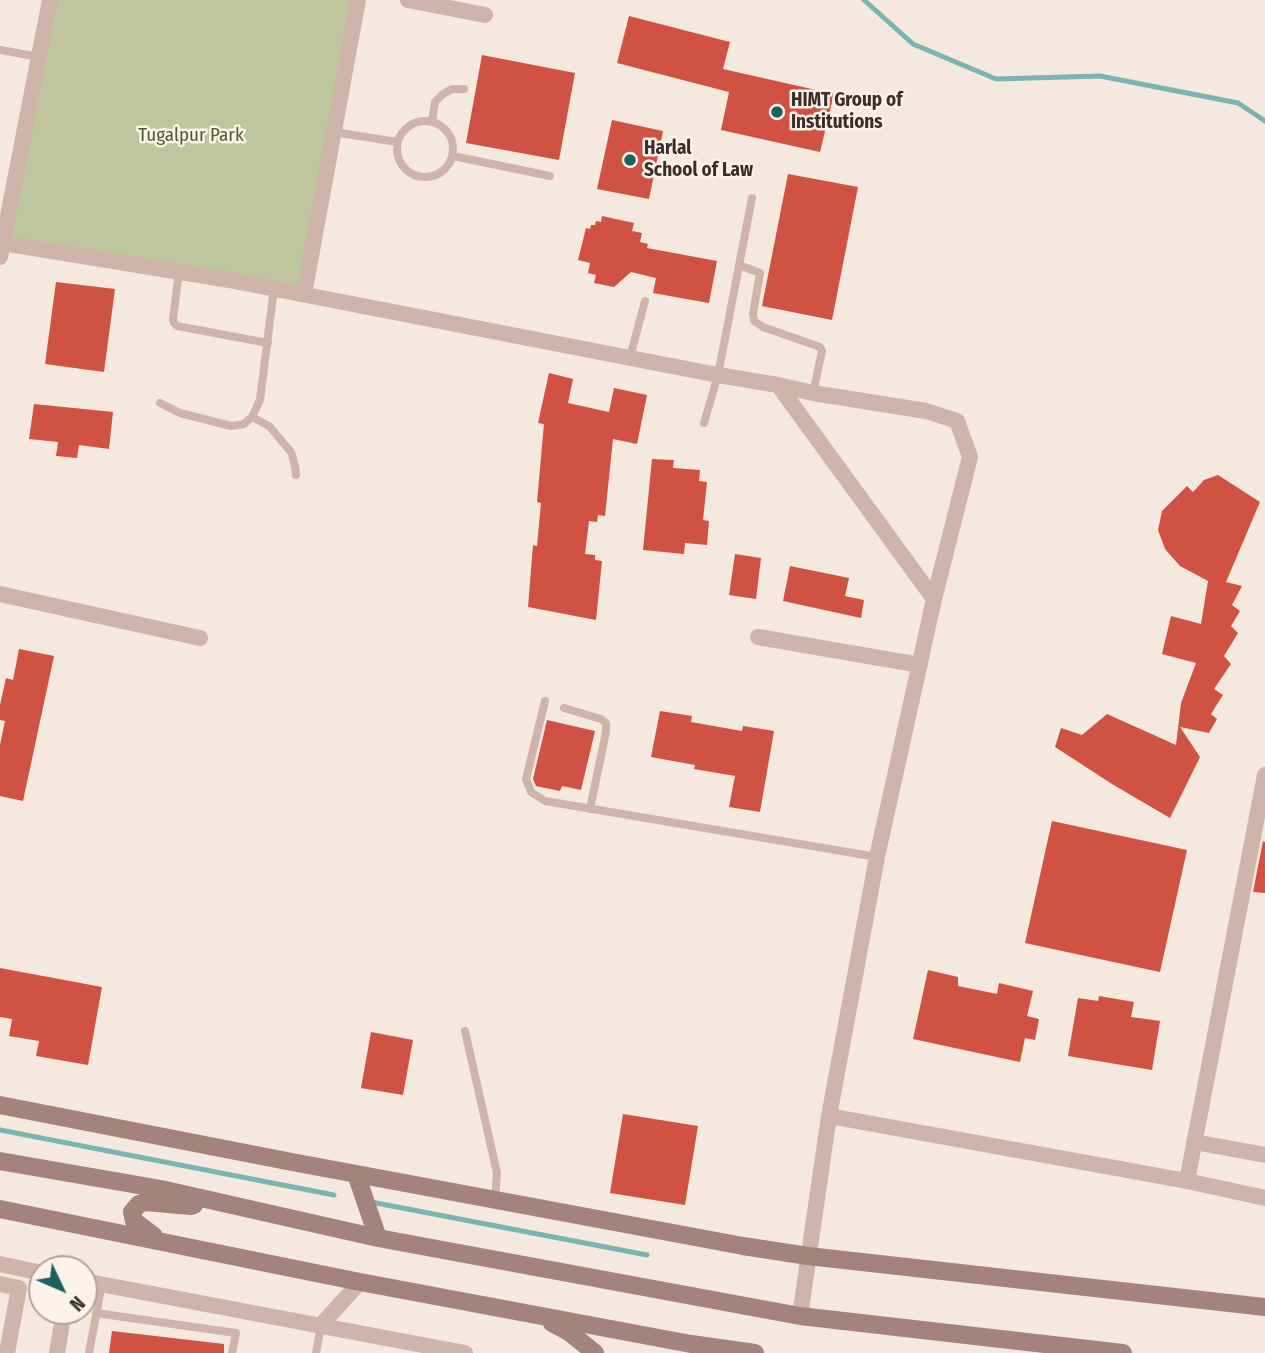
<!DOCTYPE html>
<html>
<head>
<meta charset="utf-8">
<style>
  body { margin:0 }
  #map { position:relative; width:1265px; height:1353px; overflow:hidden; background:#f5e8df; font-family:"Fira Sans Condensed",sans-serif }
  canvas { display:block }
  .north { position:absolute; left:28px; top:1255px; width:70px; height:70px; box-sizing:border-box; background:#fcf2ec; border:2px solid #afa39e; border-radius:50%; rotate:134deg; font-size:19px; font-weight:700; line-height:28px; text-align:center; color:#3b2d29 }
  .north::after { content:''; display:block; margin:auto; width:24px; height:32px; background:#1b615d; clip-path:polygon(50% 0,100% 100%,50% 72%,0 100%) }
</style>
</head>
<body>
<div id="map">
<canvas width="1265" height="1353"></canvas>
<div class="north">N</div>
</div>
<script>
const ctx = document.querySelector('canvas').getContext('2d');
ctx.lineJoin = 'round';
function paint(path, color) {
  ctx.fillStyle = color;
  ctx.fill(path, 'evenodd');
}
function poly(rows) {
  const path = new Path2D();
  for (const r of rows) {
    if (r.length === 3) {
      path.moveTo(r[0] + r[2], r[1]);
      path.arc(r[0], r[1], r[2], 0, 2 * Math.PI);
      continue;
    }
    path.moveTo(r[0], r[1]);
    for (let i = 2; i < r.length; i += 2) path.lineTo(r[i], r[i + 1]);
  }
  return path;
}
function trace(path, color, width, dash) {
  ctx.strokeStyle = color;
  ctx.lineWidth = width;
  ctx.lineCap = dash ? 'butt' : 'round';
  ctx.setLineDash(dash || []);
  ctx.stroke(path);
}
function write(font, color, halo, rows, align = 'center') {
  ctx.font = font + ' "Fira Sans Condensed",sans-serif';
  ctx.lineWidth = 5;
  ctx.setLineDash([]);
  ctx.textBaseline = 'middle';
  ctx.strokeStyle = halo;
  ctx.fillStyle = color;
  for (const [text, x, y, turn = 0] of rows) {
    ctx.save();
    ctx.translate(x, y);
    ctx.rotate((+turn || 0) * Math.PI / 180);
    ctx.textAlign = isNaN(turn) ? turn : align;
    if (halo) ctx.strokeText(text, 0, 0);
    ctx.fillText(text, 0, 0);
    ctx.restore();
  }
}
paint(poly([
  [50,0,358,0,304,294,3,243]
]), '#bdc69d');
trace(poly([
  [864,0,913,44,996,79,1100,76,1238,103,1265,121],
  [0,1130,334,1195],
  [371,1202,647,1255]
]), '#7bb5b0', 5);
paint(poly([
  [629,16,730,42,723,69,834,94,820,152,721,130,729,92,617,63],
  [482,55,575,73,559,160,466,143],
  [612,120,663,131,649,199,597,189],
  [788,174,858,187,832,320,762,306],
  [602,216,634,223,632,231,642,233,640,242,648,244,647,248,717,261,709,303,653,293,656,278,631,272,614,287,594,283,596,275,588,273,590,263,578,260,586,228,590,229,591,225,595,225,596,221,601,222],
  [56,282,115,289,104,372,45,364],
  [549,373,573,379,568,403,609,412,614,388,647,395,637,444,613,439,605,516,598,515,597,522,589,521,585,554,595,555,595,560,602,561,596,620,528,607,533,545,537,546,541,503,537,502,544,424,538,423],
  [34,404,113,412,109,449,79,445,77,458,56,456,58,442,29,439],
  [652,459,674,460,673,468,700,470,699,481,707,482,703,520,709,521,707,545,685,543,684,554,643,550],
  [1218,475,1260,502,1226,582,1242,586,1232,605,1240,611,1231,626,1238,633,1224,656,1231,664,1214,689,1223,695,1211,714,1217,719,1209,733,1180,727,1200,757,1170,818,1112,784,1055,747,1061,728,1082,735,1107,714,1176,745,1181,703,1196,663,1162,654,1171,616,1201,624,1208,581,1180,566,1165,549,1158,530,1162,511,1187,486,1193,492,1204,480],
  [735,554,761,558,756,599,729,595],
  [790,566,849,578,845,596,864,600,861,618,783,601],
  [19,649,54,656,23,801,0,796,0,745,5,721,0,720,0,705,6,678,13,680],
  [660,711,692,716,691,722,742,731,743,726,774,731,760,812,729,807,735,776,694,769,695,765,651,757],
  [547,720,595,731,581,790,562,786,560,791,536,786,533,779],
  [1052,821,1187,850,1160,972,1025,943],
  [1263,841,1265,842,1265,893,1253,892],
  [0,968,102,987,88,1065,36,1056,39,1041,9,1036,12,1019,0,1017],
  [928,970,958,977,958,986,997,994,999,983,1033,991,1027,1016,1039,1019,1035,1040,1025,1038,1020,1062,913,1039],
  [1099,996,1134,1002,1131,1017,1160,1021,1152,1070,1068,1056,1078,998,1098,1001],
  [371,1032,413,1040,403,1095,361,1088],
  [623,1114,698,1126,685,1205,610,1193],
  [112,1331,224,1344,224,1353,109,1353]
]), '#d05242');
trace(poly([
  [0,50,39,57],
  [425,149,28],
  [432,121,435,102,443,94,452,89,464,89],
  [334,132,397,142],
  [453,156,550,176],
  [739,265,760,273,753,314,754,321,763,327,820,347,822,351,813,393],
  [179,271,173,319,174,323,177,326,268,343],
  [630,357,645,301],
  [160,403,180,413,231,426,244,424,252,417,260,400,274,288],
  [252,417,269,426,291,452,295,466,296,475],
  [704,423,718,375,752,198],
  [545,701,526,779,531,792,545,801,877,857],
  [564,708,601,719,606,723,606,732,590,809],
  [465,1031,497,1173,495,1199],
  [96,1313,236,1333,232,1353],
  [89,1353,102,1283],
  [316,1353,321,1325]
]), '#cfb5a9', 8);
trace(poly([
  [408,0,485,15],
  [3,243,229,280,718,375,778,385,813,393,926,411,957,421,970,457,934,599,877,857,829,1116,800,1316],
  [0,257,50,0],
  [304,294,358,0],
  [778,385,934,599],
  [0,594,200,638],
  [758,637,920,665],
  [829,1116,1187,1181,1265,1198],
  [1194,1142,1265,1155],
  [1187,1181,1265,775],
  [0,1264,42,1273],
  [84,1281,465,1353],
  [0,1284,19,1288,7,1353],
  [321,1325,360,1282],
  [57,1353,64,1311]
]), '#cfb5a9', 16);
trace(poly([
  [0,1105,292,1162,743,1246,808,1256,1265,1307],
  [0,1161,161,1189,378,1238,800,1316,1123,1353],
  [356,1174,378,1238],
  [0,1209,360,1282,691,1344,755,1353],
  [154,1236,134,1221,132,1212,139,1204,145,1202,191,1206,194,1205],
  [552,1323,569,1332,595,1353]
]), '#a3837a', 18);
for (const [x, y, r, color] of [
  [777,112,7,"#1b615d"],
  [630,160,7,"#1b615d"]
]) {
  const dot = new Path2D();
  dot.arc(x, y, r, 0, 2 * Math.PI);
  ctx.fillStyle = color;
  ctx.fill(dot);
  trace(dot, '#fcf2ec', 2.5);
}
write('bold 19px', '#3b2d29', '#fcf2ec', [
  ["HIMT Group of",791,101],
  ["Institutions",791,123],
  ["Harlal",644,149],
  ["School of Law",644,171]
], 'left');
write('19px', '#505c2b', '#fcf2ec', [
  ["Tugalpur Park",191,136]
]);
</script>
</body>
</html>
